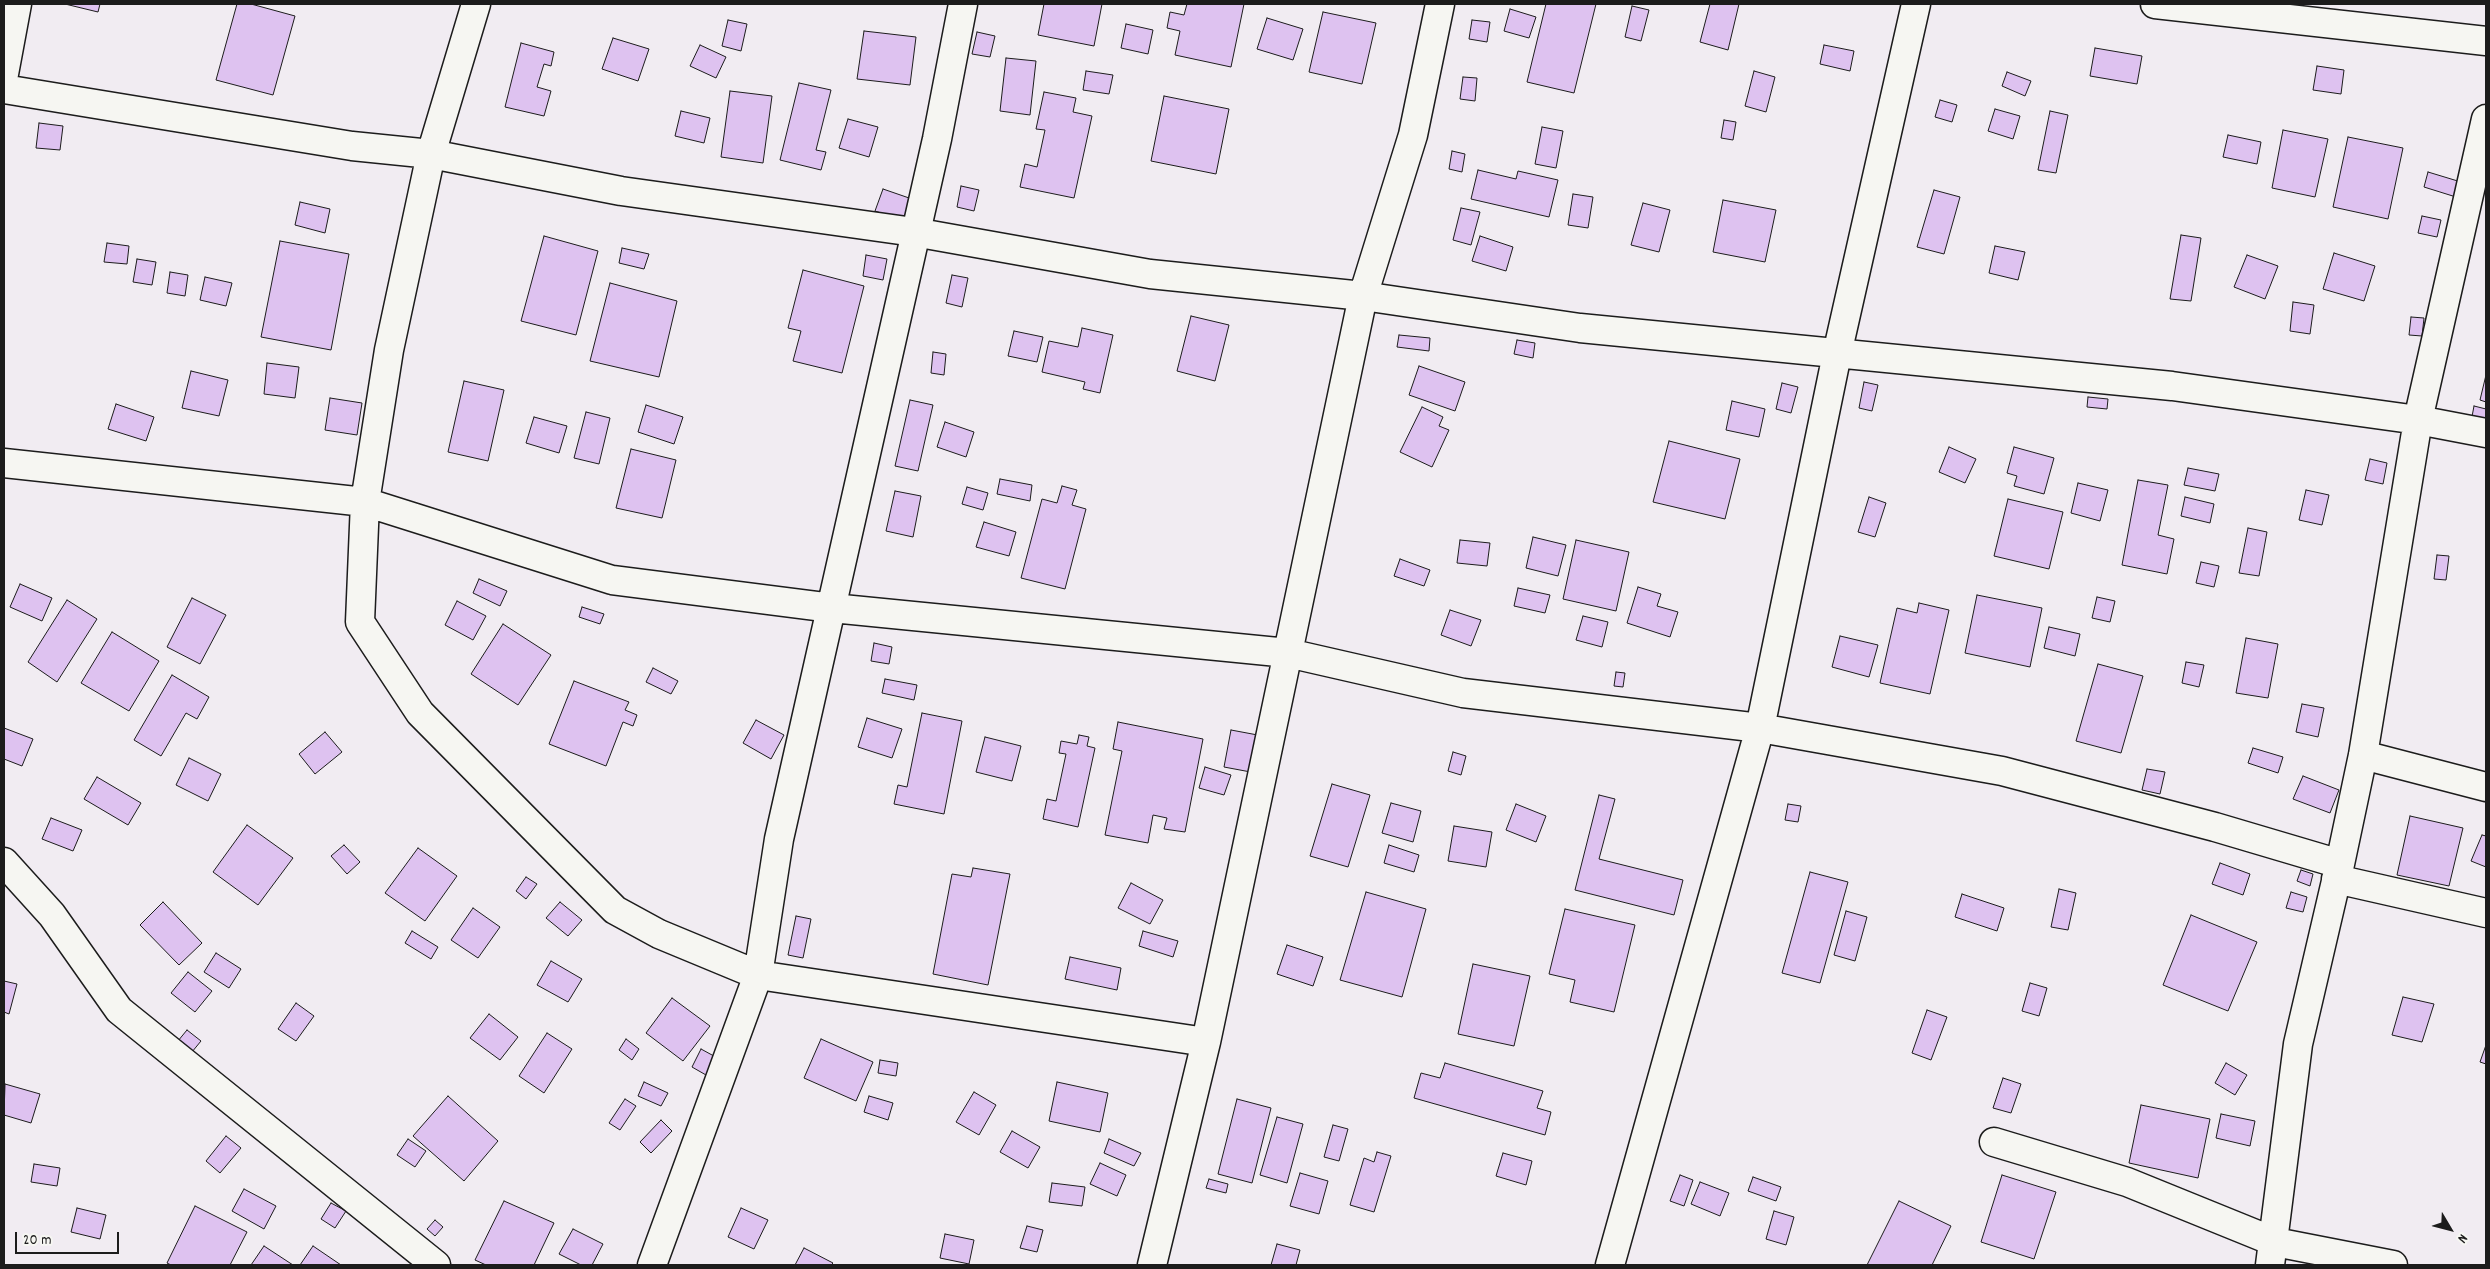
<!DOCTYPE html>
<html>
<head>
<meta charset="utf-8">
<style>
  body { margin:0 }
  #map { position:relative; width:2490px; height:1269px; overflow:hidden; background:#f1ecf2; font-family:Dekko,sans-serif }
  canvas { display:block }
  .frame { position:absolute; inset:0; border:5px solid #1c1c1c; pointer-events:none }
  .north { position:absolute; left:2425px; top:1204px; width:50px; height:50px; -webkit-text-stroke:4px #f6f6f2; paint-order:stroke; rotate:127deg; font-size:14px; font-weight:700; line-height:20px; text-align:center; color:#1c1c1c }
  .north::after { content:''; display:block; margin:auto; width:18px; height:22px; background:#1c1c1c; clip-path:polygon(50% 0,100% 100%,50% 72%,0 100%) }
  .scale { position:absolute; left:15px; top:1232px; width:104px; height:22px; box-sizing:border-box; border:2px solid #1c1c1c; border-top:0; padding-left:6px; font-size:15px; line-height:18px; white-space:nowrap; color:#1c1c1c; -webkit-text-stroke:4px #f6f6f2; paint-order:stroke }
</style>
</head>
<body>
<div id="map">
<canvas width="2490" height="1269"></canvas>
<div class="frame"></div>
<div class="north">N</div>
<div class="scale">20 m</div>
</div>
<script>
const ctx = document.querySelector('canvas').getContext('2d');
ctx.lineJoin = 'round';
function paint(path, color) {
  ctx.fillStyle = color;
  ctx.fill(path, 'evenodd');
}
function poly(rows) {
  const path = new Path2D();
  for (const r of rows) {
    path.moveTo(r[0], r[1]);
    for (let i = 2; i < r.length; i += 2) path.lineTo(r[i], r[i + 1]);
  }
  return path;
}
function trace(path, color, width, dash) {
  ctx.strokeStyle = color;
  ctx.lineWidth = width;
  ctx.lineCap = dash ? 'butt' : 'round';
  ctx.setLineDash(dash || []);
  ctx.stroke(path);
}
const building = poly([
  [65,4,100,4,98,12,65,4],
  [237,4,251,4,295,16,273,95,216,80,237,4],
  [1044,4,1102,4,1094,46,1038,35,1044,4],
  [1187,4,1244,4,1231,67,1175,55,1180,31,1167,28,1170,12,1184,15,1187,4],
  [1546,4,1596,4,1574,93,1527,82,1546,4],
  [1710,4,1739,4,1728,50,1700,42,1710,4],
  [1632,6,1649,10,1641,41,1625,37,1632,6],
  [1510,9,1536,17,1529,38,1504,31,1510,9],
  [1323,12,1376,23,1362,84,1309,72,1323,12],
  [1267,18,1303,29,1293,60,1257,49,1267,18],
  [728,20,747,24,741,51,722,46,728,20],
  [1472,20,1490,22,1487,42,1469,39,1472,20],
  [1126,24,1153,30,1148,54,1121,48,1126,24],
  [864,31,916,37,910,85,857,79,864,31],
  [977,32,995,36,990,57,972,54,977,32],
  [613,38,649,49,638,81,602,69,613,38],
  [521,43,554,52,551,66,544,64,537,87,551,91,544,116,505,107,521,43],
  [700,45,726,57,716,78,690,66,700,45],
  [1824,45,1854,51,1850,71,1820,64,1824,45],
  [2095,48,2142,56,2137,84,2090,76,2095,48],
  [1006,58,1036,61,1030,115,1000,111,1006,58],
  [2317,66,2344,70,2341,94,2313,90,2317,66],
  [1086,71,1113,75,1109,94,1083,90,1086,71],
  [1754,71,1775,77,1766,112,1745,106,1754,71],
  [2007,72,2031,81,2025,96,2002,86,2007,72],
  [1463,77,1477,78,1475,101,1460,99,1463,77],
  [799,83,831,90,816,150,826,152,821,170,780,160,799,83],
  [730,91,772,96,763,163,721,157,730,91],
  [1044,92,1076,98,1073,112,1092,116,1074,198,1020,187,1025,164,1037,167,1045,130,1036,129,1044,92],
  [1164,96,1229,109,1216,174,1151,161,1164,96],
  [1940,100,1957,105,1952,122,1935,117,1940,100],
  [1995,109,2020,116,2013,139,1988,131,1995,109],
  [681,111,710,118,704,143,675,136,681,111],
  [2050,111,2068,115,2056,173,2038,170,2050,111],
  [848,119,878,127,869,157,839,148,848,119],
  [1724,120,1736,122,1733,140,1721,138,1724,120],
  [39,123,63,126,60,150,36,148,39,123],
  [1542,127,1563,131,1556,168,1535,164,1542,127],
  [2283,130,2328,139,2315,197,2272,188,2283,130],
  [2228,135,2261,142,2257,164,2223,157,2228,135],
  [2348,137,2403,148,2388,219,2333,207,2348,137],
  [1452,151,1465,154,1462,172,1449,169,1452,151],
  [1478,170,1516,179,1518,171,1558,180,1549,217,1471,199,1478,170],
  [2428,172,2461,182,2456,197,2424,187,2428,172],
  [961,186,979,190,974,211,957,207,961,186],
  [883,189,912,199,904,221,875,211,883,189],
  [1934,190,1960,197,1944,254,1917,247,1934,190],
  [1573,194,1593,197,1588,228,1568,225,1573,194],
  [1723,200,1776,210,1765,262,1713,252,1723,200],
  [300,202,330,209,325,233,295,225,300,202],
  [1643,203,1670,210,1659,252,1631,245,1643,203],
  [1461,208,1480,212,1471,245,1453,240,1461,208],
  [2422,216,2441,220,2437,237,2418,233,2422,216],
  [2181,235,2201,238,2191,301,2170,299,2181,235],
  [544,236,598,251,576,335,521,321,544,236],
  [1480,236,1513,247,1506,271,1472,261,1480,236],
  [280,241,349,254,331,350,261,337,280,241],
  [107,243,129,246,127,264,104,262,107,243],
  [1995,246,2025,252,2018,280,1989,273,1995,246],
  [622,248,649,254,644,269,619,263,622,248],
  [2334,253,2375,266,2364,301,2323,289,2334,253],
  [866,255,887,259,883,280,863,276,866,255],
  [2247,255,2278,266,2265,299,2234,287,2247,255],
  [137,259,156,262,152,285,133,282,137,259],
  [803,270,864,286,842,373,793,361,801,331,788,328,803,270],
  [170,272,188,275,185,296,167,293,170,272],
  [952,275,968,278,962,307,946,303,952,275],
  [205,277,232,283,226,306,200,300,205,277],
  [610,283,677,301,659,377,590,361,610,283],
  [2293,302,2314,305,2310,334,2290,331,2293,302],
  [1191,316,1229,325,1215,381,1177,371,1191,316],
  [2411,317,2424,318,2422,336,2409,335,2411,317],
  [1082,328,1113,335,1100,393,1083,389,1085,382,1042,372,1049,341,1078,347,1082,328],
  [1014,331,1043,337,1037,362,1008,356,1014,331],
  [1399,335,1430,338,1429,351,1397,347,1399,335],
  [1517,340,1535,343,1533,358,1514,354,1517,340],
  [933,352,946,354,944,375,931,373,933,352],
  [267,363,299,367,295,398,264,394,267,363],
  [1419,366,1465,382,1455,411,1409,395,1419,366],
  [191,371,228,380,219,416,182,408,191,371],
  [2486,375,2486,402,2480,400,2486,375],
  [464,381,504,390,488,461,448,452,464,381],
  [1864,382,1878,385,1872,411,1859,408,1864,382],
  [1782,383,1798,387,1791,413,1776,409,1782,383],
  [2088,397,2108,399,2107,409,2087,407,2088,397],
  [330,398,362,403,357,435,325,430,330,398],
  [910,400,933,405,918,471,895,466,910,400],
  [1732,401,1765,409,1759,437,1726,430,1732,401],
  [116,404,154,417,146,441,108,429,116,404],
  [646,405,683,417,674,444,638,432,646,405],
  [2474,406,2486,409,2486,420,2471,422,2474,406],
  [1422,407,1443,417,1439,426,1449,430,1432,467,1400,452,1422,407],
  [586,412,610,418,599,464,574,458,586,412],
  [534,417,567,426,559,453,526,443,534,417],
  [945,422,974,432,966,457,937,447,945,422],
  [1669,441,1740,459,1725,519,1653,502,1669,441],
  [1949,447,1976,459,1965,483,1939,472,1949,447],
  [2014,447,2054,458,2044,494,2014,486,2017,476,2007,473,2014,447],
  [631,449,676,460,662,518,616,508,631,449],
  [2370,459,2387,463,2383,484,2365,480,2370,459],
  [2188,468,2219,474,2215,491,2184,485,2188,468],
  [1000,479,1032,485,1030,501,997,494,1000,479],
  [2138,480,2168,485,2158,535,2174,539,2167,574,2122,565,2138,480],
  [2078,483,2108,490,2100,521,2071,513,2078,483],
  [1062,486,1077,490,1072,505,1086,509,1065,589,1021,578,1042,499,1057,503,1062,486],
  [967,487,988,493,983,510,962,504,967,487],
  [2306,490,2329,495,2322,525,2299,520,2306,490],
  [895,491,921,496,913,537,886,531,895,491],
  [1869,497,1886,503,1875,537,1858,532,1869,497],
  [2185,497,2214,504,2210,523,2181,516,2185,497],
  [2008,499,2063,512,2049,569,1994,556,2008,499],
  [984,522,1016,532,1009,556,976,547,984,522],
  [2248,528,2267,532,2259,576,2239,573,2248,528],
  [1533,537,1566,545,1558,576,1526,568,1533,537],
  [1460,540,1490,543,1487,566,1457,563,1460,540],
  [1576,540,1629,552,1616,611,1563,599,1576,540],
  [2437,555,2449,556,2446,580,2434,579,2437,555],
  [1400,559,1430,570,1424,586,1394,576,1400,559],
  [2201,562,2219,566,2214,587,2196,583,2201,562],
  [479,579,507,591,500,606,473,593,479,579],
  [20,584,52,598,42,621,10,607,20,584],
  [1638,587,1661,594,1657,606,1678,612,1670,637,1627,623,1638,587],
  [1518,588,1550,595,1545,613,1514,606,1518,588],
  [1977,595,2042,608,2030,667,1965,653,1977,595],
  [2097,597,2115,601,2110,622,2092,618,2097,597],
  [192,598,226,615,200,664,167,647,192,598],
  [67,600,97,619,57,682,28,662,67,600],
  [457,601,486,616,473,640,445,625,457,601],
  [1919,603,1949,610,1930,694,1880,683,1897,608,1917,613,1919,603],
  [582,607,604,614,600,624,579,617,582,607],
  [1450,610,1481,620,1471,646,1441,635,1450,610],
  [1583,616,1608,622,1602,647,1576,640,1583,616],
  [503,624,551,655,518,705,471,674,503,624],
  [2049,627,2080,634,2075,656,2044,648,2049,627],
  [112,632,159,661,129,711,81,683,112,632],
  [1840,636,1878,645,1869,677,1832,667,1840,636],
  [2246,638,2278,644,2268,698,2236,693,2246,638],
  [874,643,892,647,889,664,871,661,874,643],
  [2186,662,2204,665,2199,687,2182,683,2186,662],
  [2098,664,2143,676,2121,753,2076,741,2098,664],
  [653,668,678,681,671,694,646,682,653,668],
  [1616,672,1625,673,1623,687,1614,686,1616,672],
  [172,675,209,697,197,719,186,713,161,756,134,740,172,675],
  [885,679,917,685,914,700,882,693,885,679],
  [574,681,629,702,625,710,637,715,633,726,623,722,606,766,549,744,574,681],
  [2302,704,2324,708,2318,737,2296,732,2302,704],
  [922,713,962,721,944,814,894,804,898,785,907,787,922,713],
  [867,718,902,729,892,758,858,747,867,718],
  [756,720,784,735,771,759,743,743,756,720],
  [1118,722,1203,739,1185,832,1164,829,1167,818,1153,815,1148,843,1105,835,1122,751,1113,749,1118,722],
  [4,728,33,739,22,766,4,759,4,728],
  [1231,730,1263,736,1256,773,1224,767,1231,730],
  [325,732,342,752,315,774,299,754,325,732],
  [1079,735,1089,737,1087,746,1095,748,1078,827,1043,819,1047,799,1056,801,1066,754,1059,753,1061,741,1077,744,1079,735],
  [985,737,1021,746,1012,781,976,772,985,737],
  [2253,748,2283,757,2278,773,2248,763,2253,748],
  [1453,752,1466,756,1461,775,1448,771,1453,752],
  [189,758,221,774,208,801,176,785,189,758],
  [1205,767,1231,775,1224,795,1199,788,1205,767],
  [2147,769,2165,772,2160,794,2142,790,2147,769],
  [2303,776,2339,790,2330,813,2293,799,2303,776],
  [97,777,141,803,128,825,84,799,97,777],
  [1332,784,1370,795,1348,867,1310,856,1332,784],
  [1599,795,1615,799,1599,859,1683,880,1674,915,1575,890,1599,795],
  [1391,803,1421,811,1413,842,1382,833,1391,803],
  [1516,804,1546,816,1536,842,1506,830,1516,804],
  [1788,804,1801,806,1798,822,1785,820,1788,804],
  [2410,816,2463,828,2449,886,2397,875,2410,816],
  [51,818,82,830,73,851,42,839,51,818],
  [247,825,293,858,258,905,213,872,247,825],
  [1454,826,1492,832,1486,867,1448,861,1454,826],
  [2482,835,2486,836,2486,867,2471,861,2482,835],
  [344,845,360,862,347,874,331,856,344,845],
  [1389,845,1419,855,1414,872,1384,863,1389,845],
  [418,848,457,876,425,921,385,893,418,848],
  [2220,863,2250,874,2243,895,2212,884,2220,863],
  [973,868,1010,874,988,985,933,974,952,874,971,877,973,868],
  [2301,870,2313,874,2310,886,2297,881,2301,870],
  [1810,872,1848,882,1820,983,1782,973,1810,872],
  [526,877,537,884,526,899,516,891,526,877],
  [1131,883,1163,900,1150,924,1118,908,1131,883],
  [2059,889,2076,893,2068,930,2051,927,2059,889],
  [1366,892,1426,909,1402,997,1340,980,1366,892],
  [2291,892,2307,897,2303,912,2286,908,2291,892],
  [1962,894,2004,908,1997,931,1955,917,1962,894],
  [163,902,202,943,179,965,140,925,163,902],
  [560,902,582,920,568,936,546,918,560,902],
  [473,908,500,927,478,958,451,940,473,908],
  [1565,909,1635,925,1614,1012,1570,1002,1575,980,1549,974,1565,909],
  [1846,911,1867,917,1855,961,1834,955,1846,911],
  [2191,915,2257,942,2228,1011,2163,985,2191,915],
  [796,916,811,919,803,958,788,955,796,916],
  [412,931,438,947,431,959,405,943,412,931],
  [1143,931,1178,941,1173,957,1139,946,1143,931],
  [1287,945,1323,957,1313,986,1277,974,1287,945],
  [216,953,241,969,229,988,204,972,216,953],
  [1070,957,1121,968,1117,990,1065,979,1070,957],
  [551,961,582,979,568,1002,537,985,551,961],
  [1473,964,1530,976,1514,1046,1458,1034,1473,964],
  [188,972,212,991,195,1012,171,993,188,972],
  [4,981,17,984,9,1014,4,1012,4,981],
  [2030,983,2047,988,2039,1016,2022,1011,2030,983],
  [2403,997,2434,1004,2422,1042,2392,1035,2403,997],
  [672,998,710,1026,683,1061,646,1033,672,998],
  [296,1003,314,1016,296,1041,278,1029,296,1003],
  [1927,1010,1947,1017,1931,1060,1912,1053,1927,1010],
  [489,1014,518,1037,500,1060,470,1038,489,1014],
  [187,1030,201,1041,187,1058,173,1047,187,1030],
  [547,1033,572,1049,544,1093,519,1076,547,1033],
  [626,1039,639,1049,632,1060,619,1050,626,1039],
  [821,1039,873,1062,856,1101,804,1078,821,1039],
  [2486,1045,2486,1064,2480,1062,2486,1045],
  [701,1049,723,1061,713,1079,692,1067,701,1049],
  [880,1060,898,1063,896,1076,878,1073,880,1060],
  [1445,1063,1543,1091,1537,1108,1551,1112,1545,1135,1414,1098,1421,1073,1440,1078,1445,1063],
  [2226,1063,2247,1075,2235,1095,2215,1083,2226,1063],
  [2003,1078,2021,1084,2011,1113,1993,1108,2003,1078],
  [644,1082,668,1093,661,1106,638,1096,644,1082],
  [1057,1082,1108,1093,1100,1132,1049,1121,1057,1082],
  [5,1084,40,1094,31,1123,4,1115,5,1084],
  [974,1092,996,1105,979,1135,956,1122,974,1092],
  [448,1096,498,1141,464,1181,413,1136,448,1096],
  [869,1096,893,1103,888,1120,864,1112,869,1096],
  [625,1099,636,1106,620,1130,609,1123,625,1099],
  [1237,1099,1271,1108,1252,1183,1218,1174,1237,1099],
  [2141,1105,2210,1119,2198,1178,2129,1163,2141,1105],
  [2221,1114,2255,1121,2250,1146,2216,1138,2221,1114],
  [1277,1117,1303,1124,1287,1183,1260,1175,1277,1117],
  [661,1120,672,1131,651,1153,640,1142,661,1120],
  [1333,1125,1348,1129,1339,1161,1324,1157,1333,1125],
  [1012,1131,1040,1147,1028,1168,1000,1152,1012,1131],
  [226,1136,241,1148,220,1173,206,1161,226,1136],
  [408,1139,426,1151,415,1167,397,1155,408,1139],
  [1109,1139,1141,1153,1134,1166,1104,1153,1109,1139],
  [1377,1152,1391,1156,1374,1212,1350,1205,1364,1158,1374,1162,1377,1152],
  [1503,1153,1532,1161,1526,1185,1496,1176,1503,1153],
  [1100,1163,1126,1175,1117,1196,1090,1184,1100,1163],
  [34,1164,60,1168,57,1186,31,1182,34,1164],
  [1300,1173,1328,1181,1319,1214,1290,1206,1300,1173],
  [1680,1175,1693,1180,1684,1206,1670,1201,1680,1175],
  [2002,1175,2056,1192,2034,1259,1981,1242,2002,1175],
  [1753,1177,1781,1187,1776,1201,1748,1191,1753,1177],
  [1209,1179,1228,1184,1226,1193,1206,1188,1209,1179],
  [1700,1182,1729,1193,1720,1216,1691,1204,1700,1182],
  [1052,1183,1085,1187,1082,1206,1049,1202,1052,1183],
  [244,1189,276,1206,264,1229,232,1211,244,1189],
  [504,1201,554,1223,534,1265,486,1265,475,1260,504,1201],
  [1899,1201,1951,1226,1932,1265,1867,1265,1899,1201],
  [331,1203,346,1211,335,1228,321,1219,331,1203],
  [195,1206,247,1232,230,1265,171,1265,167,1263,195,1206],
  [77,1208,106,1215,100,1239,71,1232,77,1208],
  [741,1208,768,1220,754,1249,728,1237,741,1208],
  [1774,1211,1794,1217,1786,1245,1766,1239,1774,1211],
  [435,1220,443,1227,435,1236,427,1229,435,1220],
  [1027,1226,1043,1230,1037,1252,1020,1248,1027,1226],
  [573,1229,603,1244,592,1265,581,1265,559,1254,573,1229],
  [945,1234,974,1240,969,1264,940,1258,945,1234],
  [1277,1244,1300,1250,1296,1265,1271,1265,1277,1244],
  [264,1246,293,1265,251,1265,264,1246],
  [313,1246,341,1265,300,1265,313,1246],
  [804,1248,833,1263,831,1265,795,1265,804,1248]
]);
paint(building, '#dec2f0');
trace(building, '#1c1c1c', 1);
const minor = poly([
  [476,4,431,154,389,350,365,502,360,622,420,713,615,910,659,934,758,975,1206,1042],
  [2155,4,2486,41],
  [4,74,17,4],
  [4,89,352,146,431,154,621,191,914,232,1150,274,1363,296,1580,328,2172,386,2418,420,2486,433],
  [4,463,365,502,612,580,832,608,1288,653,1463,693,1760,728,2002,771,2215,827,2340,864],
  [2363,755,2486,787],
  [4,862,52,915,119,1010,436,1265],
  [2336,879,2486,913],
  [1994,1142,2127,1182,2275,1242,2393,1265],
  [652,1265,758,975,779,839,937,139,963,4],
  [1152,1265,1206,1042,1363,296,1413,135,1440,4],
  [1610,1265,1760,728,1837,354,1916,4],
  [2270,1265,2298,1044,2340,864,2363,755,2418,420,2486,119]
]);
trace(minor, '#1c1c1c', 31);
trace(minor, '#f6f6f2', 28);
</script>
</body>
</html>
